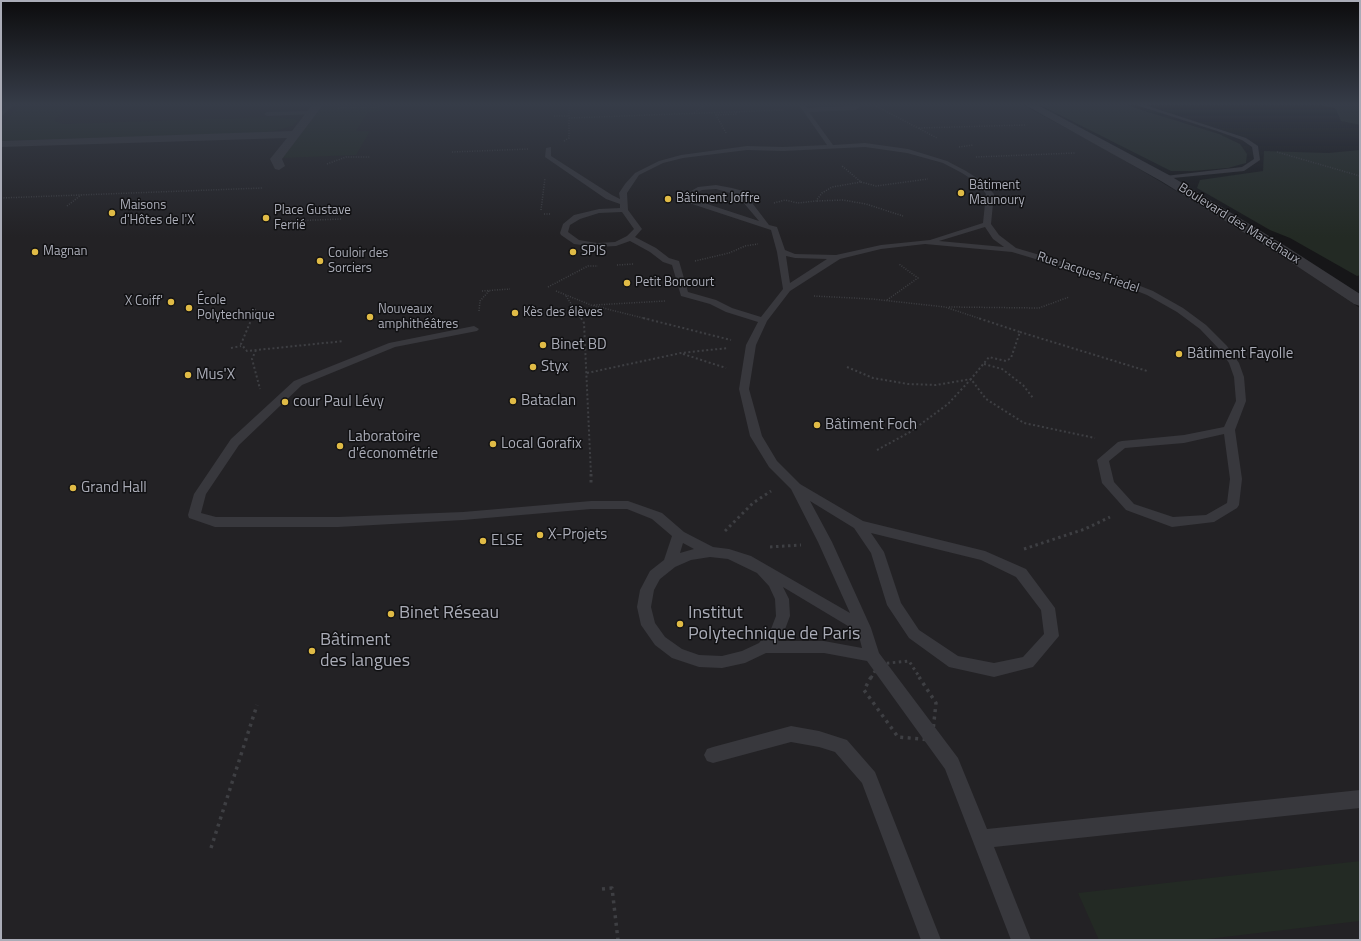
<!DOCTYPE html>
<html>
<head>
<meta charset="utf-8">
<style>
  body { margin:0 }
  #map { position:relative; width:1361px; height:941px; overflow:hidden; background:#161618; font-family:"Titillium Web",sans-serif }
  canvas { display:block }
  .frame { position:absolute; inset:0; border:2px solid #aaacb7; pointer-events:none }
</style>
</head>
<body>
<div id="map">
<canvas width="1361" height="941"></canvas>
<div class="frame"></div>
</div>
<script>
const ctx = document.querySelector('canvas').getContext('2d');
ctx.lineJoin = 'round';
function paint(path, color) {
  ctx.fillStyle = color;
  ctx.fill(path, 'evenodd');
}
function poly(rows) {
  const path = new Path2D();
  for (const r of rows) {
    path.moveTo(r[0], r[1]);
    for (let i = 2; i < r.length; i += 2) path.lineTo(r[i], r[i + 1]);
  }
  return path;
}
function trace(path, color, width, dash) {
  ctx.strokeStyle = color;
  ctx.lineWidth = width;
  ctx.lineCap = dash ? 'butt' : 'round';
  ctx.setLineDash(dash || []);
  ctx.stroke(path);
}
function write(font, color, halo, rows, align = 'center') {
  ctx.font = font + ' "Titillium Web",sans-serif';
  ctx.lineWidth = 3;
  ctx.setLineDash([]);
  ctx.textBaseline = 'middle';
  ctx.strokeStyle = halo;
  ctx.fillStyle = color;
  for (const [text, x, y, turn = 0] of rows) {
    ctx.save();
    ctx.translate(x, y);
    ctx.rotate((+turn || 0) * Math.PI / 180);
    ctx.textAlign = isNaN(turn) ? turn : align;
    if (halo) ctx.strokeText(text, 0, 0);
    ctx.fillText(text, 0, 0);
    ctx.restore();
  }
}
paint(poly([
  [1,105,1023,105,1104,148,1255,238,1360,308,1360,940,1,940]
]), '#232225');
paint(poly([
  [19,105,69,105,54,121,63,124,271,117,295,119,298,121,292,126,275,131,255,133,1,141,1,127],
  [324,105,384,105,380,111,368,112,356,131,370,131,356,155,282,158],
  [1040,105,1126,105,1219,134,1240,144,1247,154,1246,163,1228,168,1193,171,1171,171],
  [1321,105,1360,105,1360,125,1341,121,1335,108],
  [1360,150,1360,275,1357,276,1290,238,1270,230,1197,188,1200,180,1263,171,1264,151,1328,153],
  [1360,861,1360,921,1199,940,1099,940,1078,893]
]), '#232a24');
trace(poly([
  [876,106,937,138],
  [338,108,380,107],
  [692,114,705,105],
  [554,116,569,116],
  [569,118,784,110],
  [919,128,1026,125],
  [726,133,716,115,737,114,736,112],
  [564,141,569,138,569,105],
  [959,147,973,145],
  [452,152,529,149],
  [1277,152,1360,176],
  [976,157,1075,153],
  [327,164,346,157,370,157],
  [861,182,876,186,928,179],
  [1,198,262,188],
  [817,201,843,200,866,204,903,216],
  [774,203,785,200,798,203,816,201,822,193,832,187,861,182,842,166],
  [67,206,81,195],
  [541,210,545,178],
  [544,214,550,214],
  [290,221,341,219],
  [695,261,729,253,745,246,758,244],
  [617,265,634,264],
  [548,287,588,266,598,266],
  [482,291,510,289],
  [556,291,591,305,647,319],
  [566,296,581,319],
  [814,296,872,299,945,307,981,319],
  [887,300,918,278,899,264],
  [594,305,665,301],
  [949,307,1039,308,1069,297],
  [479,311,480,301,489,291],
  [251,319,256,308]
]), '#3e3f43', 1.5, [1, 1.5]);
trace(poly([
  [252,318,241,344,247,351,344,341],
  [581,318,584,323,591,475],
  [643,318,731,340],
  [1020,332,1147,371],
  [231,348,241,346],
  [256,350,252,359,260,389],
  [683,354,726,368],
  [984,364,1002,369,1023,385,1033,398],
  [847,367,873,378,908,384,936,385,971,379,989,357,1006,361,1011,358,1020,332,978,318],
  [587,373,681,353,728,348],
  [877,450,910,432,948,404,971,379,986,399,1024,423,1095,438]
]), '#3e3f43', 2, [2, 2.5]);
trace(poly([
  [591,474,591,484],
  [725,531,753,503,771,491],
  [770,547,801,545],
  [1024,549,1085,529,1110,517],
  [871,678,879,664,909,661,920,678]
]), '#3e3f43', 3, [2.5, 3.5]);
trace(poly([
  [871,677,864,690,898,737,932,740,936,703,919,677],
  [211,848,257,705],
  [602,889,612,888,618,940]
]), '#3e3f43', 3.5, [3, 4.5]);
paint(poly([
  [7,105,13,105,1,117,1,112,7,105],
  [799,105,805,105,807,108,861,105,856,110,809,112,833,145,865,143,908,149,947,161,966,171,983,182,994,194,991,224,999,235,1016,248,1125,280,1153,291,1183,308,1206,325,1227,346,1239,363,1244,377,1246,401,1235,430,1242,479,1239,505,1237,508,1214,522,1172,527,1126,510,1102,483,1097,460,1118,442,1122,441,1184,435,1224,427,1236,401,1234,377,1229,363,1220,350,1200,329,1177,312,1147,295,1119,284,1012,252,925,244,881,249,840,259,790,291,767,321,756,345,749,389,762,436,777,461,800,484,863,521,985,551,1026,569,1055,608,1059,636,1033,667,994,677,949,667,909,638,887,605,871,553,854,528,810,501,832,542,871,628,879,653,958,758,987,829,1360,790,1360,808,994,847,1031,940,1011,940,945,769,867,661,824,653,766,653,745,663,722,668,699,667,672,658,655,645,641,625,637,607,640,590,650,571,664,560,672,536,652,519,627,509,591,509,463,520,338,527,215,527,189,518,188,515,194,494,231,439,294,381,389,343,474,326,479,329,477,331,395,347,302,385,239,445,206,494,201,513,216,517,338,517,463,512,591,501,628,501,662,513,684,532,713,547,729,549,751,556,850,613,818,542,791,489,769,467,750,436,739,389,746,345,758,322,726,312,710,304,681,296,672,265,663,262,650,252,630,241,616,246,597,247,574,244,561,235,560,233,563,224,574,215,599,209,620,208,620,204,606,199,545,157,546,148,551,147,551,156,612,195,620,199,619,193,625,184,635,173,659,161,681,155,747,146,783,147,827,145,799,105],
  [865,147,907,153,943,163,962,173,979,184,986,194,983,223,930,240,881,245,836,255,795,254,785,250,777,227,769,225,743,191,732,188,716,185,698,187,686,194,689,203,771,230,777,252,783,289,761,317,732,308,716,300,688,292,679,261,669,258,656,248,635,237,642,229,628,210,627,193,639,175,663,163,683,158,747,150,783,151,865,147],
  [716,189,737,195,759,221,695,200,694,195,702,190,716,189],
  [622,212,634,229,627,236,615,242,597,243,579,240,568,232,570,225,580,219,599,213,622,212],
  [985,227,993,239,1004,247,939,241,985,227],
  [786,256,795,258,827,259,790,283,786,256],
  [1224,434,1230,479,1227,503,1206,515,1173,517,1134,504,1114,482,1109,461,1125,448,1184,443,1224,434],
  [871,533,981,560,1016,577,1041,610,1044,634,1023,657,994,663,958,656,919,630,901,603,884,552,871,533],
  [683,543,694,549,680,553,683,543],
  [710,557,728,559,757,573,769,586,775,599,776,616,771,629,759,643,742,651,722,656,699,655,682,649,665,637,655,623,651,607,654,590,660,579,675,567,691,560,710,557],
  [783,587,858,632,862,648,824,641,778,641,784,632,790,616,789,599,783,587],
  [1136,105,1145,105,1246,138,1258,146,1260,160,1244,171,1163,179,1163,177,1165,176,1242,167,1254,159,1252,147,1242,140,1217,131,1136,105],
  [312,111,314,114,267,116,264,114,267,112,312,111],
  [791,726,819,731,847,740,875,772,941,940,921,940,862,783,835,752,819,747,791,742,713,763,707,761,704,755,707,749,713,747,791,726]
]), '#38383d');
paint(poly([
  [312,105,323,105,282,159,285,166,279,170,275,169,270,159,287,138,1,147,1,141,292,131,312,105],
  [1025,105,1038,105,1169,175,1287,247,1360,294,1360,306,1354,304,1277,253,1161,181,1025,105]
]), '#38383d');
const sky = ctx.createLinearGradient(0, 0, 0, 237);
sky.addColorStop(0, '#0c0c0d');
sky.addColorStop(0.44, '#363c48');
sky.addColorStop(1, '#363c4800');
ctx.fillStyle = sky;
ctx.fillRect(0, 0, 1361, 237);
for (const [x, y, r, color] of [
  [961,193,4,"#e0bb46"],
  [668,199,4,"#e0bb46"],
  [112,213,4,"#e0bb46"],
  [266,218,4,"#e0bb46"],
  [35,252,4,"#e0bb46"],
  [573,252,4,"#e0bb46"],
  [320,261,4,"#e0bb46"],
  [627,283,4,"#e0bb46"],
  [171,302,4,"#e0bb46"],
  [189,308,4,"#e0bb46"],
  [515,313,4,"#e0bb46"],
  [370,317,4,"#e0bb46"],
  [543,345,4,"#e0bb46"],
  [1179,354,4,"#e0bb46"],
  [533,367,4,"#e0bb46"],
  [188,375,4,"#e0bb46"],
  [513,401,4,"#e0bb46"],
  [285,402,4,"#e0bb46"],
  [817,425,4,"#e0bb46"],
  [493,444,4,"#e0bb46"],
  [340,446,4,"#e0bb46"],
  [73,488,4,"#e0bb46"],
  [540,535,4,"#e0bb46"],
  [483,541,4,"#e0bb46"],
  [391,614,4,"#e0bb46"],
  [680,624,4,"#e0bb46"],
  [312,651,4,"#e0bb46"]
]) {
  const dot = new Path2D();
  dot.arc(x, y, r, 0, 2 * Math.PI);
  ctx.fillStyle = color;
  ctx.fill(dot);
  trace(dot, '#111113', 1.5);
}
write('13px', '#aaacb7', '#111113', [
  ["Bâtiment",969,186],
  ["Maunoury",969,201],
  ["Bâtiment Joffre",676,199],
  ["Maisons",120,206],
  ["d'Hôtes de l'X",120,221],
  ["Place Gustave",274,211],
  ["Ferrié",274,226],
  ["Magnan",43,252],
  ["SPIS",581,252],
  ["Couloir des",328,254],
  ["Sorciers",328,269],
  ["Petit Boncourt",635,283],
  ["École",197,301],
  ["Polytechnique",197,316],
  ["X Coiff'",163,302,"right"],
  ["Nouveaux",378,310],
  ["amphithéâtres",378,325],
  ["Kès des élèves",523,313]
], 'left');
write('13px', '#aaacb7', '#111113', [
  ["Boulevard des Maréchaux",1239,224,32],
  ["Rue Jacques Friedel",1088,273,18]
]);
write('15px', '#aaacb7', '#111113', [
  ["Binet BD",551,345],
  ["Bâtiment Fayolle",1187,354],
  ["Styx",541,367],
  ["Mus'X",196,375],
  ["Bataclan",521,401],
  ["cour Paul Lévy",293,402],
  ["Bâtiment Foch",825,425],
  ["Laboratoire",348,437],
  ["d'économétrie",348,454],
  ["Local Gorafix",501,444],
  ["Grand Hall",81,488],
  ["X-Projets",548,535],
  ["ELSE",491,541]
], 'left');
write('18px', '#aaacb7', '#111113', [
  ["Binet Réseau",399,614],
  ["Institut",688,614],
  ["Polytechnique de Paris",688,635],
  ["Bâtiment",320,641],
  ["des langues",320,662]
], 'left');
</script>
</body>
</html>
